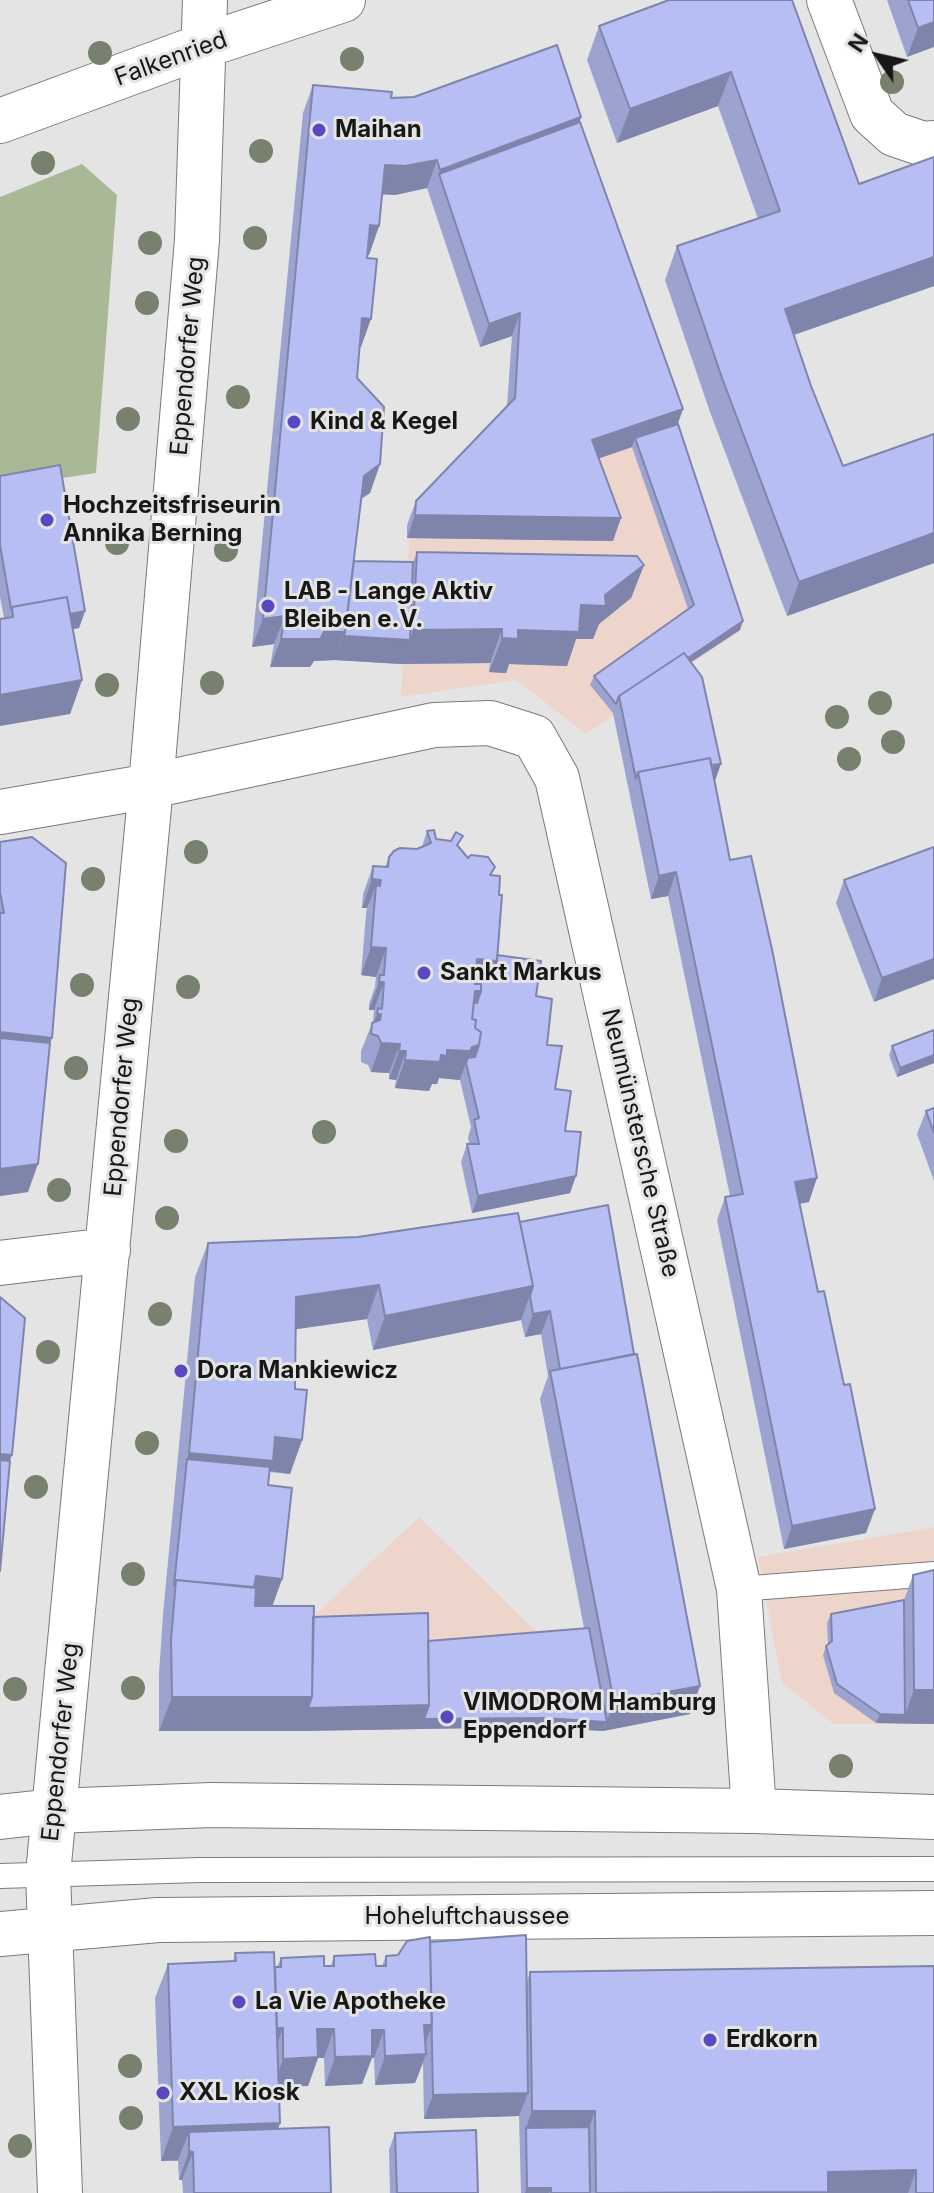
<!DOCTYPE html>
<html>
<head>
<meta charset="utf-8">
<style>
  body { margin:0 }
  #map { position:relative; width:934px; height:2193px; overflow:hidden; background:#e4e4e5; font-family:Inter,sans-serif }
  canvas { display:block }
  .north { position:absolute; left:838px; top:16px; width:80px; height:80px; -webkit-text-stroke:6px #e4e4e5; paint-order:stroke; rotate:304deg; font-size:22px; font-weight:700; line-height:32px; text-align:center; color:#181819 }
  .north::after { content:''; display:block; margin:auto; width:28px; height:36px; background:#181819; clip-path:polygon(50% 0,100% 100%,50% 72%,0 100%) }
</style>
</head>
<body>
<div id="map">
<canvas width="934" height="2193"></canvas>
<div class="north">N</div>
</div>
<script>
const ctx = document.querySelector('canvas').getContext('2d');
ctx.lineJoin = 'round';
function paint(path, color) {
  ctx.fillStyle = color;
  ctx.fill(path, 'evenodd');
}
function poly(rows) {
  const path = new Path2D();
  for (const r of rows) {
    path.moveTo(r[0], r[1]);
    for (let i = 2; i < r.length; i += 2) path.lineTo(r[i], r[i + 1]);
  }
  return path;
}
function trace(path, color, width, dash) {
  ctx.strokeStyle = color;
  ctx.lineWidth = width;
  ctx.lineCap = dash ? 'butt' : 'round';
  ctx.setLineDash(dash || []);
  ctx.stroke(path);
}
function write(font, color, halo, rows, align = 'center') {
  ctx.font = font + ' Inter,sans-serif';
  ctx.lineWidth = 6;
  ctx.setLineDash([]);
  ctx.textBaseline = 'middle';
  ctx.strokeStyle = halo;
  ctx.fillStyle = color;
  for (const [text, x, y, turn = 0] of rows) {
    ctx.save();
    ctx.translate(x, y);
    ctx.rotate((+turn || 0) * Math.PI / 180);
    ctx.textAlign = isNaN(turn) ? turn : align;
    if (halo) ctx.strokeText(text, 0, 0);
    ctx.fillText(text, 0, 0);
    ctx.restore();
  }
}
paint(poly([
  [625,299,739,632,586,734,516,680,401,697,410,527,506,417,513,335],
  [419,1517,538,1633,540,1730,298,1724,303,1626],
  [934,1527,934,1724,834,1724,782,1683,758,1557]
]), '#edd5cc');
paint(poly([
  [82,164,117,195,96,473,0,487,0,197]
]), '#a9b998');
const service = poly([
  [739,1589,934,1574],
  [0,1876,200,1870,934,1869]
]);
const minor = poly([
  [829,0,872,114,894,134,923,144,934,143],
  [0,121,203,46,343,0],
  [0,812,151,786,434,725,490,723,534,737,557,778,739,1589,754,1811],
  [0,1263,108,1250],
  [60,2193,48,1874,151,786,197,240,205,0]
]);
const primary = poly([
  [0,1817,54,1811,211,1805,754,1811,934,1817],
  [0,1934,158,1920,934,1913]
]);
trace(service, '#7a7a7b', 26);
trace(minor, '#7a7a7b', 46);
trace(primary, '#7a7a7b', 46);
trace(service, '#fff', 24);
trace(minor, '#fff', 44);
trace(primary, '#fff', 44);
ctx.fillStyle = '#78816d';
for (const [x, y] of [
  [100,53],
  [352,59],
  [892,82],
  [261,151],
  [43,163],
  [255,238],
  [150,243],
  [147,303],
  [238,397],
  [128,419],
  [117,543],
  [226,550],
  [212,683],
  [107,685],
  [880,703],
  [837,717],
  [893,742],
  [849,759],
  [196,852],
  [93,879],
  [82,985],
  [188,987],
  [76,1068],
  [324,1132],
  [176,1141],
  [59,1190],
  [167,1218],
  [160,1314],
  [48,1352],
  [147,1443],
  [36,1487],
  [133,1574],
  [133,1688],
  [15,1689],
  [841,1766],
  [130,2066],
  [131,2118],
  [20,2146]
]) {
  ctx.beginPath();
  ctx.arc(x, y, 12, 0, 2 * Math.PI);
  ctx.fill();
}
paint(poly([
  [669,0,859,184,934,286,794,335,811,386,843,466,934,434,934,563,787,616,710,412,665,280,677,246,758,219,718,106,617,143,587,60,599,26],
  [887,0,934,0,907,57],
  [313,85,391,98,581,117,580,122,683,409,678,424,740,630,691,662,730,860,809,1202,799,1204,866,1533,784,1549,717,1220,725,1197,730,1196,668,896,651,899,613,713,590,685,594,676,688,609,632,447,599,458,613,541,407,538,407,525,416,501,507,406,512,336,480,347,427,188,395,195,382,194,379,226,369,255,368,254,361,347,360,347,357,378,380,464,370,493,361,499,354,561,413,562,417,552,644,565,631,598,599,624,593,639,576,639,567,666,509,664,506,673,489,672,490,663,401,664,335,660,314,661,310,667,270,667,274,644,252,647,303,113],
  [0,476,85,611,79,628,73,629,82,680,70,714,4,618,0,597],
  [427,831,436,839,459,848,468,858,492,875,499,895,497,955,536,996,547,1045,555,1089,565,1131,570,1193,472,1213,461,1162,467,1144,469,1144,468,1137,471,1127,460,1080,439,1078,437,1084,432,1084,429,1091,395,1088,396,1080,389,1079,389,1073,371,1072,368,1065,361,1062,361,1051,373,1021,374,1010,369,1010,369,1004,375,987,376,977,361,975,366,914,367,908,362,908,363,894,373,866,385,867,389,857,422,847],
  [0,842,50,1043,28,1192,0,1196],
  [934,847,874,1002,836,903,844,880],
  [934,1030,934,1063,897,1077,889,1055,892,1046],
  [934,1108,934,1181,917,1134,926,1111],
  [520,1222,634,1354,700,1686,690,1714,603,1731,540,1727,300,1731,159,1731,159,1674,163,1614,195,1277,208,1243,358,1237],
  [367,1319,373,1350,521,1320,525,1337,541,1334,548,1376,540,1399,584,1628,428,1641,313,1617,272,1606,282,1579,268,1485,270,1472,290,1474,302,1440,295,1389,296,1329],
  [913,1575,934,1724,876,1723,834,1693,823,1655,826,1646,828,1644,827,1623,831,1614,904,1600],
  [430,1942,527,1981,530,1972,934,1966,934,2193,521,2193,519,2116,424,2119,423,2063,415,2083,375,2085,374,2058,372,2058,362,2084,325,2086,324,2058,318,2058,308,2086,279,2087,280,2123,278,2129,331,2193,183,2193,182,2180,179,2180,178,2161,161,2161,155,1998,168,1964,233,1961,235,1953,275,1967,277,1967,281,1958,324,1966,331,1966,334,1956,376,1966,382,1966,386,1956,398,1955],
  [395,2133,478,2193,390,2193,389,2150]
]), '#9da3d1');
paint(poly([
  [934,22,934,47,907,57,918,28],
  [731,72,718,106,617,143,630,109],
  [581,117,571,145,439,174,440,170],
  [437,160,427,188,395,195,375,194,385,165],
  [370,225,379,226,369,255,360,254],
  [934,257,934,286,773,342,785,309],
  [520,313,512,336,480,347,489,324],
  [362,318,371,319,361,347,352,346],
  [683,409,674,433,635,438,632,447,583,464,592,440],
  [380,464,370,493,353,504,364,476],
  [415,515,621,518,613,541,407,538],
  [934,533,934,563,787,616,799,582],
  [644,565,631,598,599,624,593,639,576,639,567,666,509,664,506,673,489,672,502,638,605,595],
  [85,611,79,628,8,639,14,622],
  [285,616,274,644,252,647,263,619],
  [743,621,740,630,621,708,620,702],
  [502,629,490,663,401,664,335,660,344,636,410,640,413,630],
  [324,632,345,632,335,660,314,661,310,667,270,667,281,639],
  [82,680,70,714,0,726,0,695],
  [721,764,715,781,639,778],
  [676,872,668,896,651,899,659,876],
  [372,879,381,880,375,897,376,885,367,908,362,908],
  [371,947,386,948,376,977,361,975],
  [477,959,497,961,486,989,472,988],
  [934,959,934,979,874,1002,882,978],
  [379,982,384,982,374,1010,369,1010],
  [475,991,481,991,471,1020],
  [377,1014,381,1014,374,1035,371,1029],
  [0,1032,52,1038,39,1072,0,1067],
  [381,1043,400,1044,389,1073,371,1072],
  [479,1045,469,1074,466,1063,460,1080,439,1078,437,1084,432,1084,429,1091,395,1088,405,1060,441,1055,447,1050],
  [399,1051,406,1051,396,1080,389,1079],
  [934,1055,934,1063,897,1077,900,1068],
  [38,1164,28,1192,0,1196,0,1169],
  [576,1176,570,1193,472,1213,478,1196],
  [817,1178,809,1202,786,1206,795,1182],
  [379,1285,367,1319,284,1331,296,1297],
  [533,1286,521,1320,373,1350,385,1316],
  [550,1311,541,1334,525,1337,533,1314],
  [275,1437,302,1440,290,1474,187,1459,189,1453],
  [0,1454,12,1455,0,1487],
  [875,1509,866,1533,784,1549,792,1526],
  [256,1576,282,1579,272,1607,244,1622],
  [700,1686,690,1714,603,1731,614,1702],
  [914,1690,934,1690,934,1724,876,1723,880,1714,905,1715],
  [172,1697,312,1697,429,1705,543,1718,607,1722,603,1731,540,1727,300,1731,159,1731],
  [424,2025,432,2025,422,2053],
  [275,2028,283,2028,272,2057],
  [317,2029,334,2029,324,2058,318,2058,308,2086,273,2087,283,2059],
  [372,2030,384,2030,374,2058,372,2058,362,2084,325,2086,335,2057],
  [426,2054,415,2083,375,2085,385,2056],
  [528,2093,519,2116,424,2119,433,2095],
  [532,2111,595,2111,583,2145,526,2128],
  [280,2123,268,2157,193,2152,182,2180,179,2180,189,2151,189,2132,178,2160,161,2161,173,2127],
  [916,2170,908,2193,718,2193,828,2172],
  [527,2188,551,2188,549,2193,525,2193]
]), '#7f85aa');
const building = poly([
  [669,0,792,0,859,184,934,157,934,257,785,309,811,386,843,466,934,434,934,533,799,582,722,378,677,246,780,211,731,72,630,109,599,26,669,0],
  [908,0,934,0,934,22,918,28,908,0],
  [557,45,581,117,440,170,437,160,405,166,385,165,379,226,370,225,367,258,377,259,371,319,362,318,357,378,384,407,380,464,364,476,345,632,324,632,320,639,281,639,285,616,263,619,313,85,392,92,391,98,414,97,557,45],
  [580,122,683,409,592,440,621,518,415,515,416,501,515,398,520,313,489,324,439,174,580,122],
  [678,424,743,621,688,658,684,653,619,696,616,704,594,676,694,605,635,438,678,424],
  [60,465,85,611,70,614,67,597,12,607,11,609,0,545,0,476,60,465],
  [417,552,637,556,644,565,605,595,606,606,581,605,579,632,518,630,518,639,502,638,502,629,413,630,417,552],
  [354,561,413,562,410,640,344,636,345,632,354,561],
  [67,597,82,680,0,695,0,619,13,617,12,607,67,597],
  [684,653,702,677,721,764,711,765,710,758,638,772,636,779,619,696,684,653],
  [710,758,730,860,751,856,773,954,817,1178,795,1182,818,1292,824,1291,844,1385,850,1384,875,1509,792,1526,725,1197,743,1194,676,872,659,876,638,772,710,758],
  [434,830,436,839,451,841,456,832,463,836,457,845,468,858,471,855,488,857,495,867,490,875,500,876,499,895,502,895,497,961,477,959,475,984,481,984,481,991,475,991,472,1019,476,1020,475,1028,481,1032,479,1045,472,1047,470,1051,447,1050,447,1056,441,1055,440,1062,405,1060,406,1051,399,1051,400,1044,381,1043,378,1036,371,1034,372,1023,380,1020,381,1014,377,1014,378,1008,382,1009,384,982,379,982,380,975,384,975,386,948,371,947,376,885,380,886,381,880,372,879,373,866,388,867,389,857,394,851,400,848,417,849,431,843,427,831,434,830],
  [32,837,66,863,52,1038,0,1032,0,913,4,913,0,892,0,842,32,837],
  [934,847,934,959,882,978,844,880,934,847],
  [497,955,541,961,536,996,552,999,547,1045,562,1046,555,1089,571,1091,565,1131,581,1132,576,1176,478,1196,467,1144,479,1144,474,1120,479,1118,466,1063,468,1058,475,1057,479,1045,481,1032,475,1028,476,1020,472,1019,474,1002,477,1003,481,991,481,984,475,984,476,971,493,972,497,961,497,955],
  [934,1030,934,1055,900,1068,892,1046,934,1030],
  [0,1038,50,1043,38,1164,0,1169,0,1038],
  [934,1108,934,1133,926,1111,934,1108],
  [608,1205,634,1354,560,1369,550,1311,533,1314,530,1296,533,1286,520,1222,608,1205],
  [518,1213,533,1286,385,1316,379,1285,296,1297,295,1389,307,1390,302,1440,275,1437,273,1461,189,1453,208,1243,358,1237,518,1213],
  [0,1297,25,1318,12,1455,0,1454,0,1297],
  [637,1354,700,1686,614,1702,550,1371,637,1354],
  [187,1459,270,1467,268,1485,292,1488,282,1579,256,1576,254,1587,176,1580,174,1585,187,1459],
  [0,1460,10,1461,0,1571,0,1460],
  [934,1570,934,1690,914,1690,913,1575,934,1570],
  [176,1580,256,1588,255,1606,314,1606,312,1697,172,1697,171,1640,176,1580],
  [904,1600,905,1715,880,1714,837,1684,826,1646,832,1641,831,1614,904,1600],
  [428,1613,429,1705,308,1708,312,1697,313,1617,428,1613],
  [589,1628,607,1722,543,1718,424,1719,429,1705,428,1641,589,1628],
  [526,1935,528,2093,433,2095,430,1942,526,1935],
  [430,1937,432,2025,424,2025,426,2054,385,2056,384,2030,372,2030,372,2056,335,2057,334,2029,317,2029,318,2057,283,2059,283,2028,277,2028,275,1967,281,1967,281,1958,324,1956,324,1966,334,1966,334,1956,375,1954,376,1966,386,1966,386,1956,398,1955,407,1941,430,1937],
  [274,1952,280,2123,173,2127,168,1964,236,1961,235,1953,274,1952],
  [934,1966,934,2193,916,2193,916,2170,828,2172,828,2192,596,2193,595,2111,532,2111,530,1972,934,1966],
  [329,2127,331,2193,194,2193,193,2152,189,2151,189,2132,329,2127],
  [589,2127,590,2193,551,2193,551,2188,527,2188,526,2128,589,2127],
  [476,2130,478,2193,397,2193,395,2133,476,2130]
]);
paint(building, '#b6bef3');
trace(building, '#7f85aa', 2);
for (const [x, y, r, color] of [
  [319,130,8,"#5a48c0"],
  [294,422,8,"#5a48c0"],
  [47,520,8,"#5a48c0"],
  [268,606,8,"#5a48c0"],
  [424,973,8,"#5a48c0"],
  [181,1371,8,"#5a48c0"],
  [447,1717,8,"#5a48c0"],
  [239,2002,8,"#5a48c0"],
  [710,2040,8,"#5a48c0"],
  [163,2093,8,"#5a48c0"]
]) {
  const dot = new Path2D();
  dot.arc(x, y, r, 0, 2 * Math.PI);
  ctx.fillStyle = color;
  ctx.fill(dot);
  trace(dot, '#e4e4e5', 3);
}
write('24px', '#181819', '#e4e4e5', [
  ["Falkenried",171,59,-20],
  ["Eppendorfer Weg",188,356,-85],
  ["Eppendorfer Weg",122,1097,-85],
  ["Neumünstersche Straße",640,1143,77],
  ["Eppendorfer Weg",61,1742,-84],
  ["Hoheluftchaussee",467,1917]
]);
write('bold 24px', '#181819', '#e4e4e5', [
  ["Maihan",335,130],
  ["Kind & Kegel",310,422],
  ["Hochzeitsfriseurin",63,506],
  ["Annika Berning",63,534],
  ["LAB - Lange Aktiv",284,592],
  ["Bleiben e.V.",284,620],
  ["Sankt Markus",440,973],
  ["Dora Mankiewicz",197,1371],
  ["VIMODROM Hamburg",463,1703],
  ["Eppendorf",463,1731],
  ["La Vie Apotheke",255,2002],
  ["Erdkorn",726,2040],
  ["XXL Kiosk",179,2093]
], 'left');
</script>
</body>
</html>
